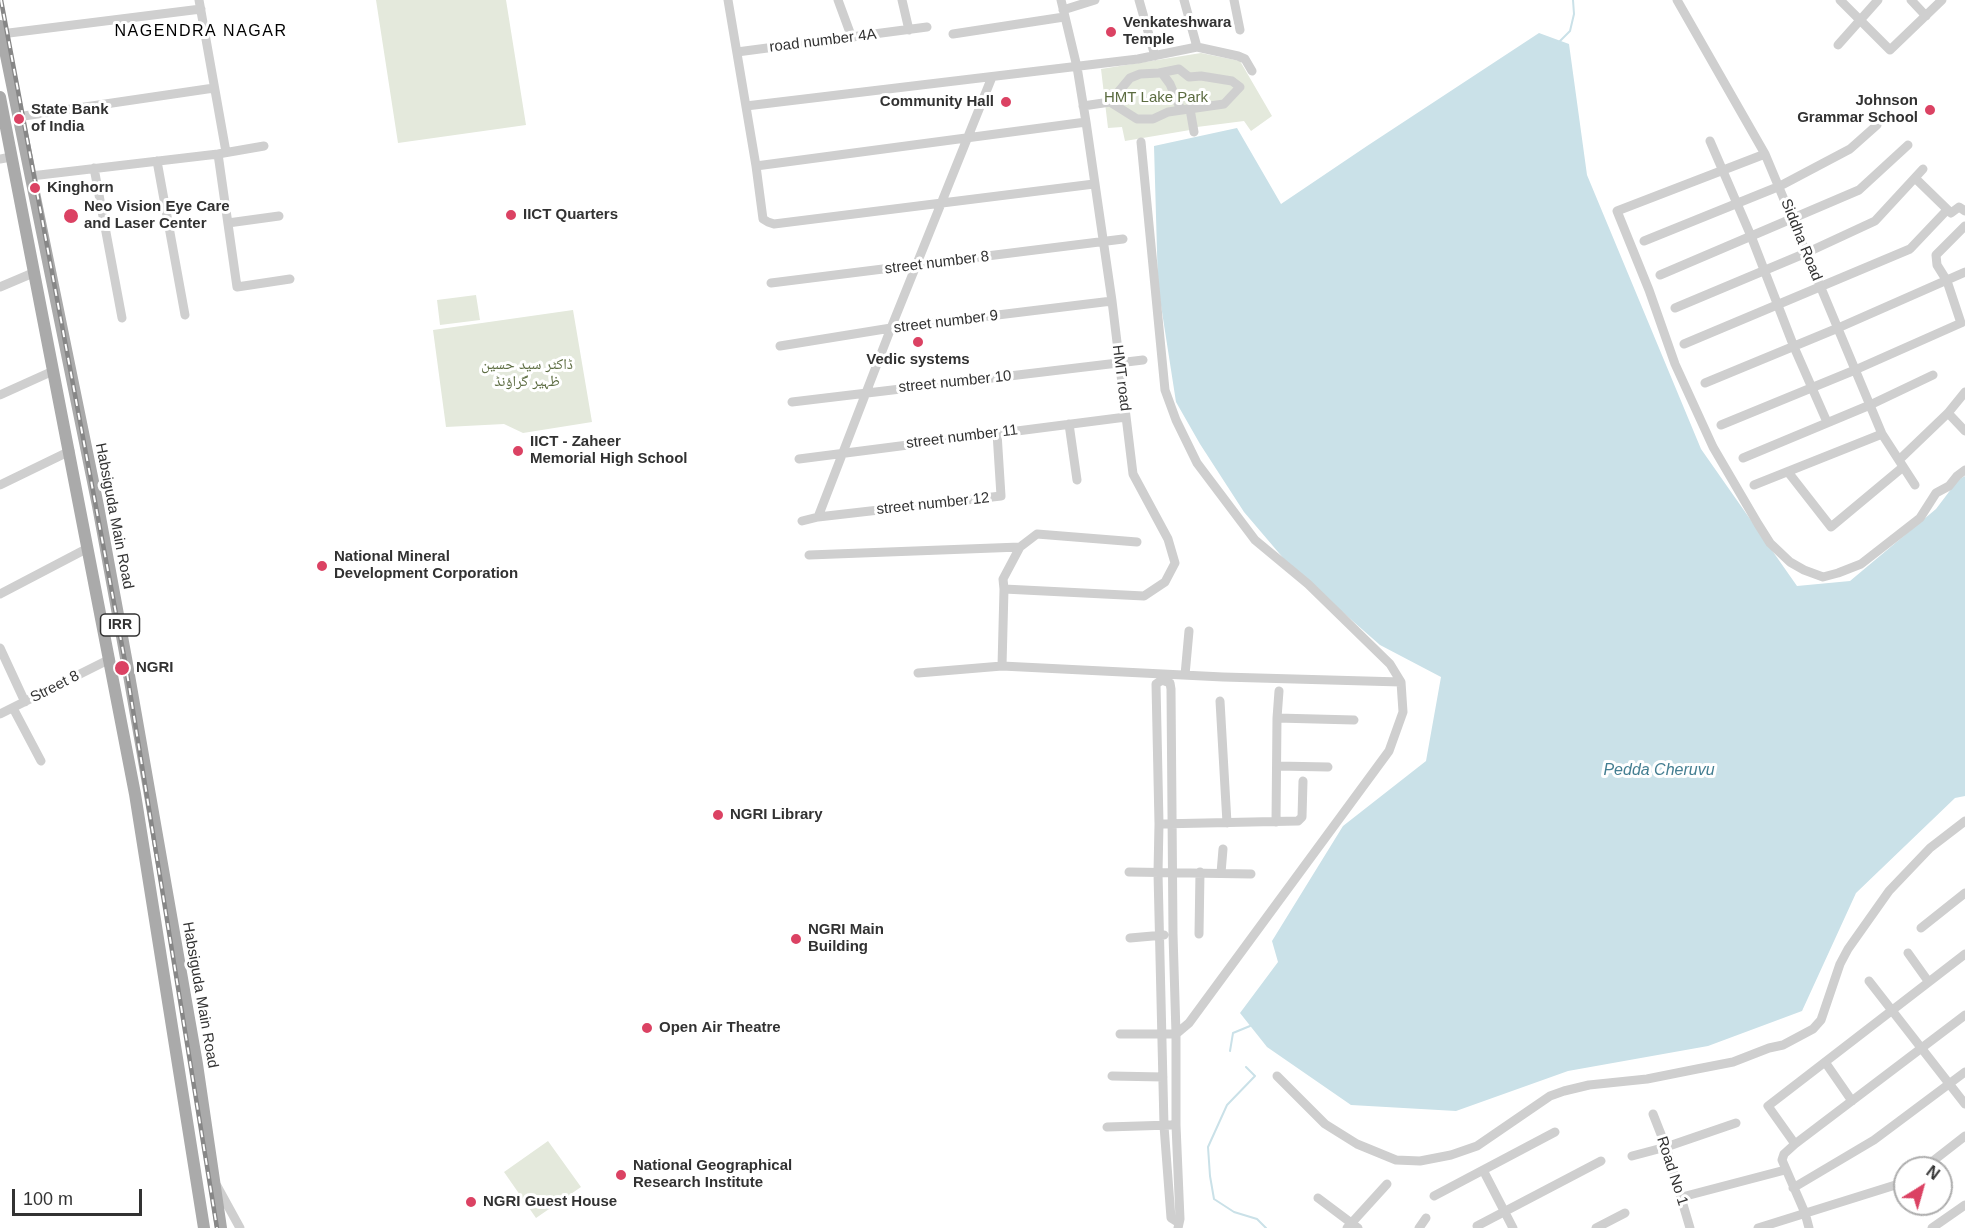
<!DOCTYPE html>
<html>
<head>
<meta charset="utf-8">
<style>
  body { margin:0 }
  #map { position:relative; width:1965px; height:1228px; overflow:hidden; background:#fff; font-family:Arial,sans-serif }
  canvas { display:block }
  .north { position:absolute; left:1893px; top:1156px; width:60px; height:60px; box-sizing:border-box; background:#fff; border:2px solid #adadad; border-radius:50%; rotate:37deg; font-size:16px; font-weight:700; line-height:24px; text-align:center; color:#323232 }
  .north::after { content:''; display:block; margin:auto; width:21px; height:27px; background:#db4263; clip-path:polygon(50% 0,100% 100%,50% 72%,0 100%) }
  .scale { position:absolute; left:12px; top:1189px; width:130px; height:27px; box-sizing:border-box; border:3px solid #323232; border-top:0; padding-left:8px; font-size:18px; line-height:21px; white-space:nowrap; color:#323232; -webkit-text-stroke:4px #fff; paint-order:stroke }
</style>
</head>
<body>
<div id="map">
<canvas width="1965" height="1228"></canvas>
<div class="north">N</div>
<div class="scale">100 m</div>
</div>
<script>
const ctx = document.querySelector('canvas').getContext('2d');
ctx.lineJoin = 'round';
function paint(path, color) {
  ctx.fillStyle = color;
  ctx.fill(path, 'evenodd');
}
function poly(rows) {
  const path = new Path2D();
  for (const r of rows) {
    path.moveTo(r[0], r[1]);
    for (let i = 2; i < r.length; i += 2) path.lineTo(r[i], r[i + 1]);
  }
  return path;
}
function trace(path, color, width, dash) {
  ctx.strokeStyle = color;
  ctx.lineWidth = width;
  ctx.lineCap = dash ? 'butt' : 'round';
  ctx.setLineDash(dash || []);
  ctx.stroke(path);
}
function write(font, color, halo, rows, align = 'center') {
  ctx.font = font + ' Arial,"Noto Naskh Arabic",sans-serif';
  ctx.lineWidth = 6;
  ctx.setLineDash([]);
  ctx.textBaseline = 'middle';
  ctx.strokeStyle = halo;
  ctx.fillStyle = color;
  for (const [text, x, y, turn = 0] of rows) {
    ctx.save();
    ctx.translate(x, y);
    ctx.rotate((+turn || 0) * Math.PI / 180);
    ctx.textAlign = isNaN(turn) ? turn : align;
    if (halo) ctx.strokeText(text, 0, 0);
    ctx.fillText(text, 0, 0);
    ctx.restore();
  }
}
paint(poly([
  [376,0,506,0,526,125,398,143],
  [1201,53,1240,61,1272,116,1251,131,1244,121,1197,127,1198,134,1192,135,1190,130,1125,141,1122,127,1108,128,1101,69],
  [476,295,480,320,440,325,437,300],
  [573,310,592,422,523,433,504,424,446,427,433,330],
  [548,1141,581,1187,536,1218,504,1172]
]), '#e4e9dc');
paint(poly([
  [1539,33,1569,44,1587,175,1701,449,1797,586,1850,581,1936,509,1958,480,1965,476,1965,796,1955,798,1856,893,1802,1011,1708,1046,1568,1071,1456,1111,1351,1105,1267,1047,1240,1013,1278,962,1272,941,1343,826,1426,761,1441,677,1380,645,1290,566,1244,512,1200,444,1176,402,1158,286,1154,146,1237,128,1281,204,1367,146]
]), '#cae1e8');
trace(poly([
  [1560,41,1570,31,1574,14,1573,0],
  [1230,1051,1233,1033,1250,1026],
  [1246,1067,1255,1076,1227,1105,1208,1147,1210,1176,1214,1199,1234,1212,1257,1219,1266,1228]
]), '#cae1e8', 2);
trace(poly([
  [199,0,226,152],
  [728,0,756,166,763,219,768,222,774,224,1094,184],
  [838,0,852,38],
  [902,0,909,30],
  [1139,0,1155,56],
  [1184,0,1197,47],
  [1234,0,1240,30],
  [1677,0,1765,154,1882,434,1915,485],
  [1840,0,1890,50,1942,0],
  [1911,0,1926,16],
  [1063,10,1095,0],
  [1,34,201,9],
  [953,34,1064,17],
  [1838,45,1878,0],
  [737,52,927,27],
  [1162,73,1170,84,1181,110],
  [746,106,1138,59,1197,47,1238,56,1245,59,1252,71],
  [1083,106,1110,102,1137,119,1153,119,1168,112,1224,104,1240,87,1232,81,1201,76,1189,77,1179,69,1159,73,1140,74,1130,78,1110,102],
  [1190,109,1194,132],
  [17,117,214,88],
  [1710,141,1751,236,1794,347,1827,422],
  [218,154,237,287,290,279],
  [1765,154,1617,211,1649,290,1675,364,1713,447,1758,524,1770,543,1790,562,1804,570,1823,577,1838,573,1861,564,1920,518,1936,493,1949,486,1957,476,1965,470],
  [0,159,11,157],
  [157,161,185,315],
  [756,166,1086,122],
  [94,168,122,318],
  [31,176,218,154,264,146],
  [1915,178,1951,213,1959,207,1965,211],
  [228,223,279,216],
  [1644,241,1780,186,1850,149,1877,125],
  [1660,275,1859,190,1908,145],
  [771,283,1123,239],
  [0,287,33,273],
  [1675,308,1806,253,1875,221,1923,169],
  [1684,344,1910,249,1947,210],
  [780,346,891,328,1112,301],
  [1705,383,1838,328,1965,272],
  [0,395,53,371],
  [792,402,1143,360],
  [1948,413,1965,431],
  [1069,424,1077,480],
  [1721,425,1855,370,1961,323,1947,281,1937,265,1936,255,1965,226],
  [1743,458,1870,405,1933,375],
  [799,459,1126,417],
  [1899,460,1948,413,1965,392],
  [1788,472,1831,527,1903,467],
  [0,485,70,451],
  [1754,485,1882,434],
  [818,517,891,328,992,77],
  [802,521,818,517,1001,496,997,433],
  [809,555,1020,547],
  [1004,589,1144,596,1165,582,1175,563,1168,539,1133,474,1112,301,1086,122,1077,67,1061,0],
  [0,594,88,548],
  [0,648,25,702],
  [1002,666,1004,589,1003,579,1020,547,1037,534,1137,542],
  [918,673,1002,666,1223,677,1401,682],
  [1185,675,1189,631],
  [1220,701,1227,823],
  [13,708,41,761],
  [0,714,110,659],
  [1277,718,1279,691],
  [1277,766,1328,767],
  [1276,822,1277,718,1354,720],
  [1159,824,1298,821,1302,817,1303,781],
  [1129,872,1251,874],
  [1221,873,1223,849],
  [1921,928,1965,893],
  [1199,934,1200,872],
  [1130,938,1164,935],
  [1908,953,1928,981],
  [1869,981,1965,1104],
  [1120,1034,1176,1034,1189,1023,1389,751,1403,712,1401,682,1390,664,1308,584,1255,540,1197,463,1176,420,1165,390,1141,142],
  [1825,1062,1852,1101],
  [1112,1076,1163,1077],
  [1277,1076,1325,1124,1357,1144,1396,1160,1420,1161,1451,1155,1477,1146,1550,1096,1564,1091,1589,1085,1647,1079,1697,1069,1733,1062,1769,1048,1783,1045,1813,1029,1821,1020,1840,964,1848,949,1889,891,1930,848,1965,821],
  [1653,1114,1666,1147,1690,1228],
  [1107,1127,1171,1125],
  [1795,1144,1965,1015],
  [1632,1156,1666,1147,1736,1123],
  [1924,1168,1965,1136],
  [1483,1170,1513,1228],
  [217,1186,240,1228],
  [1793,1188,1874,1140,1965,1072],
  [1434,1196,1555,1132],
  [1682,1197,1785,1170],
  [1318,1198,1358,1228],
  [1477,1226,1601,1161],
  [1178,1228,1180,1219,1176,1125,1176,1034,1173,934,1171,689,1170,683,1162,680,1156,684,1159,824,1158,873,1164,1126,1171,1218,1179,1223],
  [1347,1228,1387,1184],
  [1419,1228,1426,1218],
  [1596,1228,1625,1213],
  [1758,1228,1905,1182],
  [1809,1228,1805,1213,1782,1160,1784,1154,1795,1144,1768,1106,1965,954],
  [1932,1228,1965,1205]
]), '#cfcfcf', 9);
trace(poly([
  [0,26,98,506,126,658,197,1064,221,1228],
  [0,97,135,794,204,1228]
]), '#aaa', 12);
const rail = poly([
  [1,0,126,667,217,1228]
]);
trace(rail, '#878787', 4.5);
trace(rail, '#fff', 2, [7]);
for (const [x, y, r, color] of [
  [1111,32,6,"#db4263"],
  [1006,102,6,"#db4263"],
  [1930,110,6,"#db4263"],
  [19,119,6,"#db4263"],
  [35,188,6,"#db4263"],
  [511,215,6,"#db4263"],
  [71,216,8,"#db4263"],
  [918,342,6,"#db4263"],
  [518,451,6,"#db4263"],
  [322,566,6,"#db4263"],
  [122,668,8,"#db4263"],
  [718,815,6,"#db4263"],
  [796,939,6,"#db4263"],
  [647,1028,6,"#db4263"],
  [621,1175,6,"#db4263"],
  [471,1202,6,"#db4263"]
]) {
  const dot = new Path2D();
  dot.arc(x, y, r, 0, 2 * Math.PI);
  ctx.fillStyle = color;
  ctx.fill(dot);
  trace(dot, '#fff', 2);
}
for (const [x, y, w] of [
  [120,625,39]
]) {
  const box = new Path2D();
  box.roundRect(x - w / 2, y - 11, w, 22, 4.5);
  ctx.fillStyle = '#fff';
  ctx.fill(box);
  trace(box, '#323232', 1.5);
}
write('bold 14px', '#323232', null, [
  ["IRR",120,625]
]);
write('bold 15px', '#323232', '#fff', [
  ["Venkateshwara",1123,23],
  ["Temple",1123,40],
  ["Johnson",1918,101,"right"],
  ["Grammar School",1918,118,"right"],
  ["Community Hall",994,102,"right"],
  ["State Bank",31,110],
  ["of India",31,127],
  ["Kinghorn",47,188],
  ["Neo Vision Eye Care",84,207],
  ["and Laser Center",84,224],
  ["IICT Quarters",523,215],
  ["Vedic systems",918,360,"center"],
  ["IICT - Zaheer",530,442],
  ["Memorial High School",530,459],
  ["National Mineral",334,557],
  ["Development Corporation",334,574],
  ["NGRI",136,668],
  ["NGRI Library",730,815],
  ["NGRI Main",808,930],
  ["Building",808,947],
  ["Open Air Theatre",659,1028],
  ["National Geographical",633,1166],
  ["Research Institute",633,1183],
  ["NGRI Guest House",483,1202]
], 'left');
write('15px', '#323232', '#fff', [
  ["road number 4A",823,41,-7],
  ["Siddha Road",1801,240,68],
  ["street number 8",937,263,-7],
  ["street number 9",946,322,-7],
  ["HMT road",1121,378,83],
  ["street number 10",955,382,-6],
  ["street number 11",962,437,-7],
  ["street number 12",933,504,-6],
  ["Habsiguda Main Road",114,516,79],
  ["Street 8",55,687,-27],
  ["Habsiguda Main Road",200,995,80],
  ["Road No 1",1672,1171,72]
]);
write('15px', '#5c6c41', '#fff', [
  ["HMT Lake Park",1156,98],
  ["ڈاکٹر سید حسین",527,365],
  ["ظہیر گراؤنڈ",527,382]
]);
ctx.letterSpacing = '1.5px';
write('16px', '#000', '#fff', [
  ["NAGENDRA NAGAR",201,32]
]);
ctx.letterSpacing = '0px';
write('italic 16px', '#447e91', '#fff', [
  ["Pedda Cheruvu",1659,771]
]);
</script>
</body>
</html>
